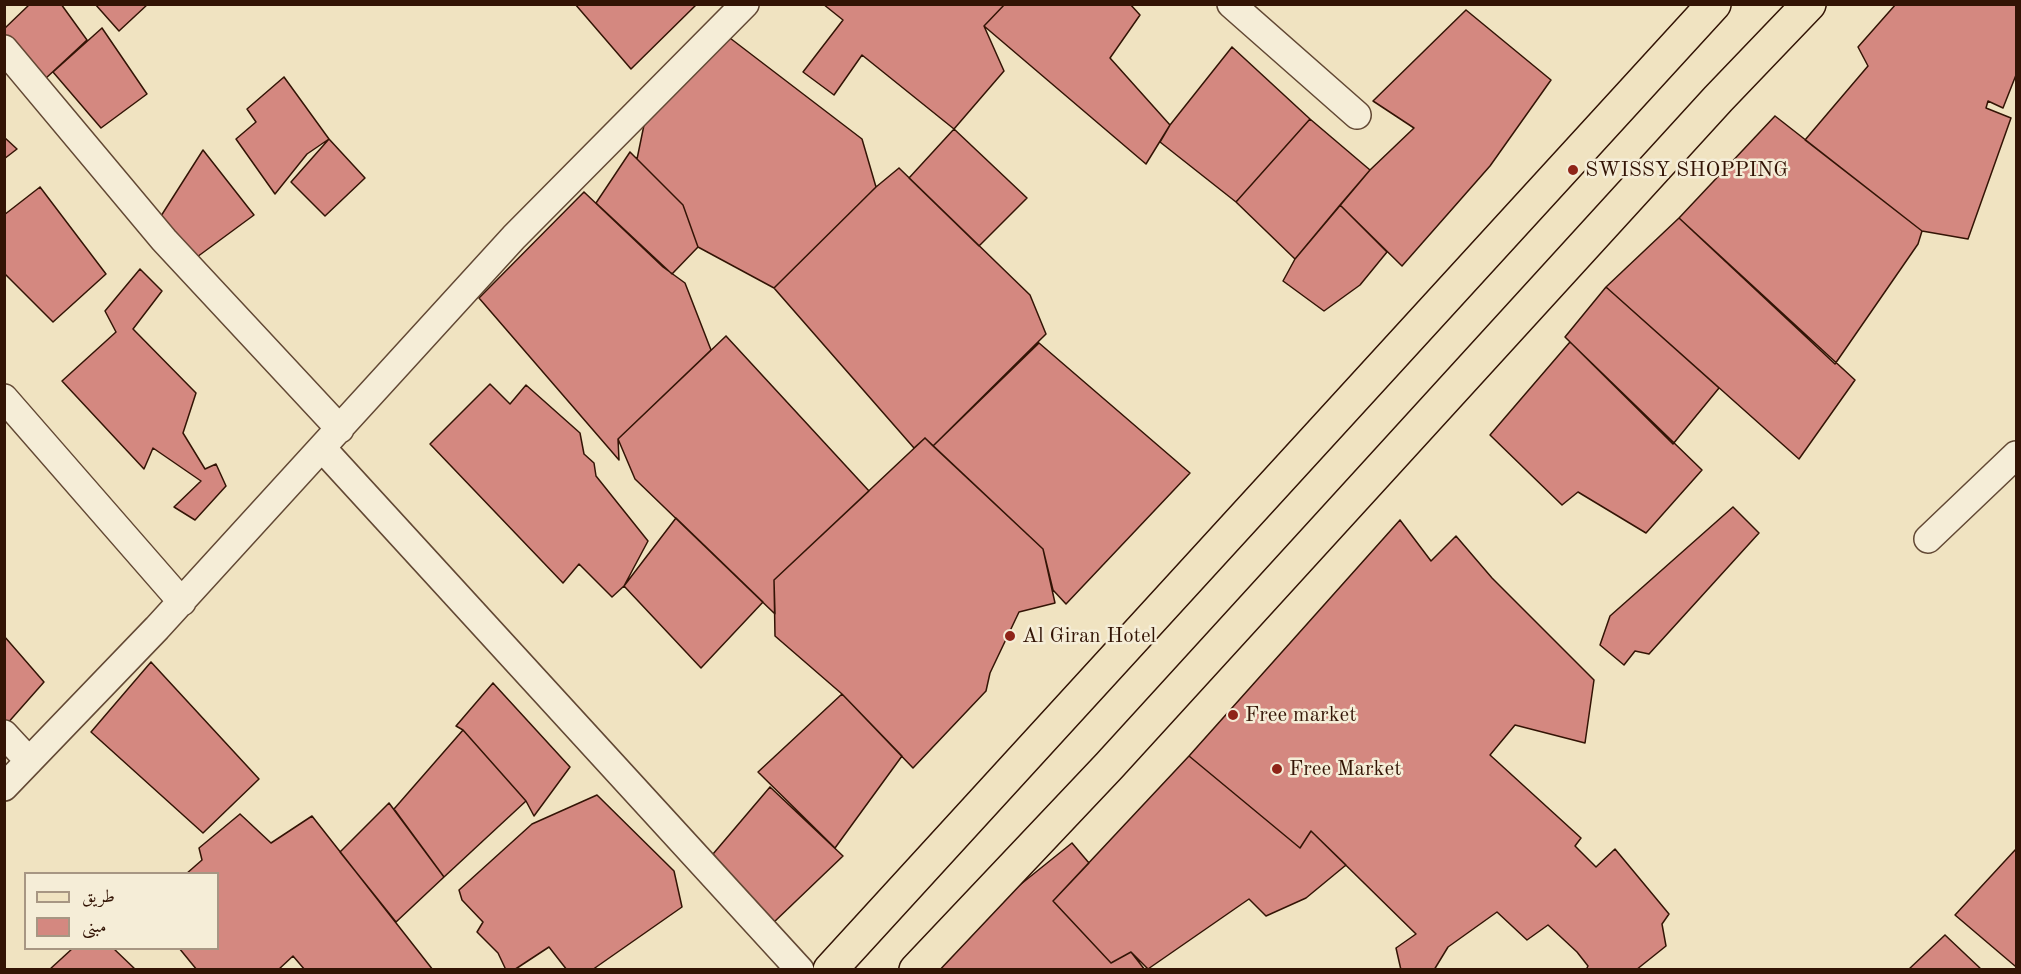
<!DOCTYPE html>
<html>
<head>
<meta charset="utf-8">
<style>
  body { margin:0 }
  #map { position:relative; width:2021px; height:974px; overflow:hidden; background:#f0e3c1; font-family:"Old Standard TT",Amiri,serif }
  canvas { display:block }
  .frame { position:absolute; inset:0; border:6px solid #331405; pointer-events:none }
  .legend { position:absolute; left:24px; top:872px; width:195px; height:78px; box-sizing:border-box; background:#f5edd7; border:2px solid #a79683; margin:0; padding:8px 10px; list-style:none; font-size:18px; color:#331405 }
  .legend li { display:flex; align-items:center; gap:12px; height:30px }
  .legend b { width:30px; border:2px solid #a79683 }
</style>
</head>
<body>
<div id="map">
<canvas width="2021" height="974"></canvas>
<div class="frame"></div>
<ul class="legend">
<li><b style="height:8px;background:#f0e3c1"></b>طريق</li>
<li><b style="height:16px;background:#d48880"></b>مبنى</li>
</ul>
</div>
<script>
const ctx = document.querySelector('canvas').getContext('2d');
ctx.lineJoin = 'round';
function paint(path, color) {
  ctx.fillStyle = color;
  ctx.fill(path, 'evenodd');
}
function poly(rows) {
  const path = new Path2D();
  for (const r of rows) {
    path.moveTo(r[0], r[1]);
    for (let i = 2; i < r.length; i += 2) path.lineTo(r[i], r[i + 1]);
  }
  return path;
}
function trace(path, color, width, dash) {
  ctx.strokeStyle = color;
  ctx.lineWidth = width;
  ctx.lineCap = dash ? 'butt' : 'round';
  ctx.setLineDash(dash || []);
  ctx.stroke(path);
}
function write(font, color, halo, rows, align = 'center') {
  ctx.font = font + ' "Old Standard TT",serif';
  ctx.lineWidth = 5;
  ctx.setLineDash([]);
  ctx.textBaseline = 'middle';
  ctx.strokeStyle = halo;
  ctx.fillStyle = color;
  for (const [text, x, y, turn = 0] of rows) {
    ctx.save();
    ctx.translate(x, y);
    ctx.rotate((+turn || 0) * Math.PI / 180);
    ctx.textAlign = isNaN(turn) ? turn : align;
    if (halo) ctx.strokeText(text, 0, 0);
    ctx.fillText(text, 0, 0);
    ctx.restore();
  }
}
const building = poly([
  [30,4,61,4,87,40,45,79,4,35,4,29,30,4],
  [95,4,148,4,119,31,95,4],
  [575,4,697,4,631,69,575,4],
  [823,4,1005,4,984,26,1004,71,954,129,862,55,834,95,803,72,843,20,823,4],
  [1005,4,1130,4,1140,15,1110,58,1170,125,1146,164,984,26,1005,4],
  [1896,4,2016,4,2016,75,2003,108,1988,101,1986,108,2011,118,1968,239,1922,231,1805,140,1868,66,1858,47,1896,4],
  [1466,10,1551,80,1490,166,1402,266,1340,205,1370,170,1414,128,1373,101,1466,10],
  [102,28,147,94,101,128,53,72,102,28],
  [726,35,862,139,876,187,774,288,698,247,683,205,637,159,644,125,726,35],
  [1232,47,1310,119,1236,202,1160,142,1170,125,1232,47],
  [284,77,329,139,307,154,275,194,236,139,256,122,247,109,284,77],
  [1775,116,1922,231,1918,244,1835,364,1679,218,1775,116],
  [1310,119,1370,170,1295,259,1236,202,1310,119],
  [954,129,1027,198,979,246,909,178,954,129],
  [4,137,17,149,4,159,4,137],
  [329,139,365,178,325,216,291,182,329,139],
  [203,150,254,215,197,257,161,216,203,150],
  [630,152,683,205,698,247,672,274,596,203,630,152],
  [899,168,1030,295,1046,334,933,446,925,438,914,448,774,288,876,187,899,168],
  [40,187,106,274,53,322,4,273,4,215,40,187],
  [584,192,663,267,685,283,711,350,618,439,619,460,479,298,584,192],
  [1340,205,1387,252,1360,285,1324,311,1283,281,1295,259,1340,205],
  [1679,218,1855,380,1799,459,1606,287,1679,218],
  [140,269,162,291,133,329,196,393,183,433,205,469,216,464,226,486,195,520,174,507,201,481,153,448,144,469,62,381,116,332,105,311,140,269],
  [1606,287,1719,388,1673,444,1565,337,1606,287],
  [726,336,869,491,774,580,775,614,635,479,618,439,726,336],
  [1570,342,1702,470,1646,533,1578,492,1562,505,1490,435,1570,342],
  [1039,343,1190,473,1066,604,1053,590,1043,549,933,446,1039,343],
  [490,384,510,404,526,385,580,433,584,454,594,463,596,476,648,541,624,586,612,597,579,564,563,583,430,444,490,384],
  [925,438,1043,549,1055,603,1019,612,990,673,986,691,913,768,842,694,775,636,774,580,925,438],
  [1733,507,1759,533,1649,654,1635,651,1624,665,1600,645,1610,616,1733,507],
  [676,518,763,602,701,668,624,586,676,518],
  [1400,520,1431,561,1456,536,1492,578,1594,680,1585,743,1515,725,1490,755,1581,838,1575,846,1596,867,1615,849,1669,914,1662,924,1666,946,1636,970,1586,970,1588,966,1577,952,1548,925,1527,940,1497,912,1448,947,1434,970,1401,970,1396,948,1416,934,1311,831,1300,848,1189,756,1400,520],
  [4,636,44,682,6,725,4,723,4,636],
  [151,662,259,779,203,833,91,732,151,662],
  [493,683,570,767,534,816,526,801,463,730,456,726,493,683],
  [842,694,902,756,835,848,758,772,842,694],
  [463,730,526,801,444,877,394,809,463,730],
  [1189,756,1300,848,1311,831,1346,865,1306,898,1266,916,1249,899,1148,969,1131,952,1111,963,1053,901,1189,756],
  [770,787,843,856,772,924,713,854,770,787],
  [597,795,674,871,682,907,592,970,567,970,549,947,514,970,506,970,498,953,477,932,483,922,462,900,459,890,532,824,597,795],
  [389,803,444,877,396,922,340,852,389,803],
  [240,814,271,843,312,816,433,970,305,970,293,956,278,970,197,970,179,948,218,948,218,874,186,874,202,860,199,848,240,814],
  [1072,843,1089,863,1053,901,1111,963,1131,952,1145,970,929,970,980,917,1072,843],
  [2016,849,2016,965,2015,966,1955,915,2016,849],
  [1945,935,1982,970,1908,970,1945,935],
  [73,948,113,948,136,970,49,970,73,948]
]);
paint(building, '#d48880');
trace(building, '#331405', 1.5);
const minor = poly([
  [1231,4,1357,115],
  [4,49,164,240,340,429],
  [4,398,182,602],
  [322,448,800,970],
  [1928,539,2016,455],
  [4,734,29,761],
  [4,787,157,628,514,237,745,4]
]);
const primary = poly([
  [830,970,1714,4],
  [916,970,1109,766,1718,99,1809,4]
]);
trace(minor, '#624834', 30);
trace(primary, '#331405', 36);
trace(minor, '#f5edd7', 27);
trace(primary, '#f0e3c1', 33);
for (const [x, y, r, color] of [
  [1573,170,6,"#8f2418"],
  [1010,636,6,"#8f2418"],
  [1233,715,6,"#8f2418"],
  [1277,769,6,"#8f2418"]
]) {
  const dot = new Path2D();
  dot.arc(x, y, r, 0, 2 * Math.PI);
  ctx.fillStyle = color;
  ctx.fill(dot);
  trace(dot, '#f5edd7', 2);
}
write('21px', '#331405', '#f5edd7', [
  ["SWISSY SHOPPING",1585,170],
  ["Al Giran Hotel",1022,636],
  ["Free market",1245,715],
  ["Free Market",1289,769]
], 'left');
</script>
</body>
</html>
